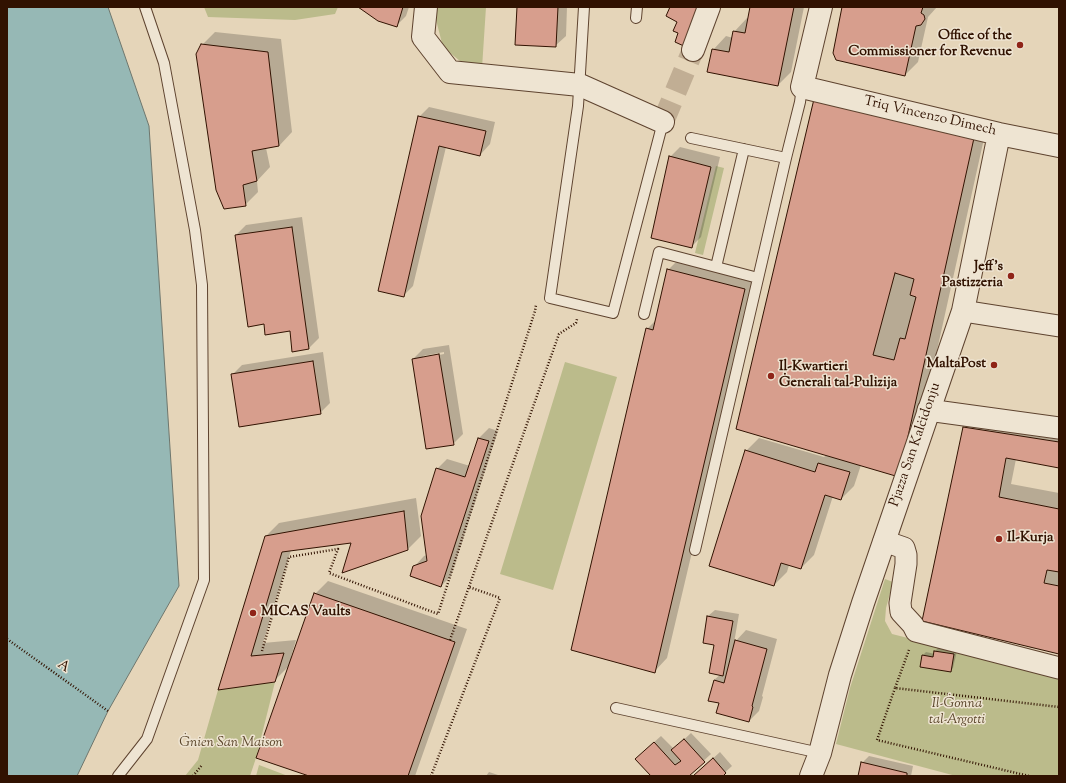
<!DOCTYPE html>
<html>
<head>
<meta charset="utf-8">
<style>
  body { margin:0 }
  #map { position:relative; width:1066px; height:783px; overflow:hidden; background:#e5d5b9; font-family:"Sorts Mill Goudy",serif }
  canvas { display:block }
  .frame { position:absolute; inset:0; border:8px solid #311201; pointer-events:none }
</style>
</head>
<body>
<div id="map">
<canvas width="1066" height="783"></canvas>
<div class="frame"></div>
</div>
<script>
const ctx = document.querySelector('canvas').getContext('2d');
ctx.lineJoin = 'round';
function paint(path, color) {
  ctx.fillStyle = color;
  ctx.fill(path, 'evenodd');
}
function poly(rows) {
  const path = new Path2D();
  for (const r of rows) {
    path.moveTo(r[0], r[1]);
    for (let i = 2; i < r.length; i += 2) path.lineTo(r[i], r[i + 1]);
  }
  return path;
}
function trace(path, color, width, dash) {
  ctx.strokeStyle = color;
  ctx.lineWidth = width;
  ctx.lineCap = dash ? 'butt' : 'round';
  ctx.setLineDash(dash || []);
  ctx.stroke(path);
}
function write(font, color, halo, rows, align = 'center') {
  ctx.font = font + ' "Sorts Mill Goudy",serif';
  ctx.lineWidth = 3;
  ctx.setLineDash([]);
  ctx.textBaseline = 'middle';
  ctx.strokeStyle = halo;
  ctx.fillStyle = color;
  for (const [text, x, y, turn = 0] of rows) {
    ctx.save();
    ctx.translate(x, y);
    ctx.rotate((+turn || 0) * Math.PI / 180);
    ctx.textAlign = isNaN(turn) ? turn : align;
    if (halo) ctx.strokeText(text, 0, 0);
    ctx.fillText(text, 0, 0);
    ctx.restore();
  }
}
paint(poly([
  [204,7,338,7,335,14,295,20,208,17],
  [436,7,486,7,482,68,460,61,443,47,435,16],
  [716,166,724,168,703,255,695,253],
  [565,362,617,377,553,590,500,574],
  [885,579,893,582,886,608,885,621,892,634,1059,676,1059,776,956,776,836,744,850,688],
  [275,682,256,758,250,776,185,776,198,760,218,690],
  [259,765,288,776,256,776]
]), '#bbbb8b');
const water = poly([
  [7,7,108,7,149,126,179,586,108,711,77,776,7,776,7,7]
]);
paint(water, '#96b8b5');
trace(water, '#6e766d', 1);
paint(poly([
  [359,7,409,7,406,16,396,26],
  [518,7,567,7,566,36,555,46],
  [752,7,804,7,791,72,778,85,713,50,726,36,733,38,734,32,747,18,749,19],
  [843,7,937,7,928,17,918,62,905,75],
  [215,32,281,39,292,132,279,146,266,148,270,167,257,181,258,192,245,205,202,45],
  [815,100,987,125,912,463,861,465,854,486,841,499,833,496,814,555,801,568,789,565,787,572,774,585,746,451,759,438,824,457,827,455],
  [429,107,495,122,490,144,480,155,446,147,413,286,403,296,419,117],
  [680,147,720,157,701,237,691,247,670,157],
  [302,217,319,338,309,348,291,330,265,323,236,235,246,225],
  [681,257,757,276,667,658,654,672,647,329,657,319,668,270],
  [449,345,463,434,453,444,413,359,423,349],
  [444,352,444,354,423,358,423,356],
  [323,352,330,403,320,413,232,375,242,365],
  [977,414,1059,427,1059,467,1016,459,1011,484,1059,493,1059,653,923,620,964,427],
  [489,428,498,431,451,576,441,586,414,567,424,556,427,555,437,469,447,459,470,466,479,438],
  [416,498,421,536,408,549,352,542,291,550,263,643,296,640,291,657,293,658,315,594,328,581,467,629,415,776,312,776,290,665,274,681,220,689,266,536,279,523],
  [715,610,739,614,734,643,746,630,777,639,762,696,763,697,759,711,749,721,720,703,714,680,721,674,715,644,708,616],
  [938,648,957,651,953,668,950,671,923,655,926,652,935,654,935,651],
  [691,733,711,754,687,776,652,776,643,752,661,736,674,749],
  [720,752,732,766,721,776,694,776],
  [869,756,913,766,911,776,859,776,862,763],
  [489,772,501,776,486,776]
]), '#0003');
const building = poly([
  [358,7,403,7,397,27,378,21,358,7],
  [517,7,558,7,556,47,515,45,517,7],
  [670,7,704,7,686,47,675,42,678,33,673,31,677,22,666,16,670,7],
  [750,7,794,7,778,86,707,72,712,49,729,52,733,31,745,33,750,7],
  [842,7,923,7,921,13,924,15,925,19,921,25,916,26,905,76,836,60,833,53,842,7],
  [201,44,268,52,279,146,252,151,257,181,243,185,246,206,224,209,216,190,196,54,201,44],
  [814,99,974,138,899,477,736,429,814,99],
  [418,116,486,131,480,156,439,146,404,297,378,291,418,116],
  [669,156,711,167,692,248,651,238,669,156],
  [292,227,309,349,292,352,290,331,265,335,264,324,248,327,235,235,292,227],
  [667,269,745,289,655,673,571,650,646,328,653,330,667,269],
  [895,273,914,279,910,295,916,297,905,339,900,338,894,360,873,355,895,273],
  [439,354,454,445,426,449,412,359,439,354],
  [313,361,321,414,239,427,231,374,313,361],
  [963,427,1059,442,1059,468,1006,458,999,497,1059,509,1059,572,1047,570,1044,583,1059,586,1059,654,922,621,963,427],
  [478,438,489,441,441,587,410,576,413,566,427,561,421,516,436,468,465,477,478,438],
  [745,450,815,472,818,463,850,472,841,500,825,495,801,569,781,563,774,586,709,566,745,450],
  [404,511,408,550,342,573,351,543,282,552,251,656,284,653,275,682,218,690,265,536,404,511],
  [314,593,455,642,408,776,309,776,256,758,314,593],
  [707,616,733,621,723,676,709,673,714,645,703,643,707,616],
  [735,640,767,649,752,706,753,707,749,722,716,713,719,703,708,701,714,680,724,683,735,640],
  [934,651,954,654,951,672,920,667,922,655,933,657,934,651],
  [684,739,705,762,689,776,651,776,635,759,654,742,675,765,681,761,671,750,684,739],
  [713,758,726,773,723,776,693,776,713,758],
  [861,762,907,773,907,776,858,776,861,762]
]);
paint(building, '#d79e8d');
trace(building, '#311201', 1);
trace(poly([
  [663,122,693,50]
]), '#c1ae94', 22, [22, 11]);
const service = poly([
  [584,7,578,106,550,298,613,313,663,122],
  [636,18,637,7],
  [691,138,786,158],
  [716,267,744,149],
  [644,314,659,252,758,278],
  [695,550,786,158,800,102,802,87],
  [616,708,820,753],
  [118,776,147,739,204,580,202,285,195,230,164,63,145,7]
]);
const minor = poly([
  [963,311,1059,326],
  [928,410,1059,428],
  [884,541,904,548,906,555,906,564,900,603,901,612,913,625,916,631,1059,668]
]);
const tertiary = poly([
  [426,7,423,37,450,72,580,85,663,122],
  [821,7,802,87,999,134,1059,146],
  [693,50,709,7],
  [811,776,820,753,840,675,863,603,963,311,999,134]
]);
trace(service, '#5e432f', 12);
trace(minor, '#5e432f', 23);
trace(tertiary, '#5e432f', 24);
trace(poly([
  [7,639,108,711],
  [450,640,559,334,576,323,577,319],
  [909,650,895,688,1059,707],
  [262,651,289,557,338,549,329,573,438,614,535,311,536,305],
  [895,688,877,740,1029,776],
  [193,776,202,765],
  [431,776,500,598,469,587]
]), '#311201', 2.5, [1, 2]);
trace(service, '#eee4d2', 10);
trace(minor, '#eee4d2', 21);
trace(tertiary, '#eee4d2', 22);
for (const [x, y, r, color] of [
  [1020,45,4,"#8f2418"],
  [1011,276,4,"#8f2418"],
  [994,365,4,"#8f2418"],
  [771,376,4,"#8f2418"],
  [999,539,4,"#8f2418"],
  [253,613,4,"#8f2418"]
]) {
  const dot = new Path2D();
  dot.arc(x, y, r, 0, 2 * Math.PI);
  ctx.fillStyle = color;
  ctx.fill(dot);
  trace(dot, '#eee4d2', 1.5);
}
write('bold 14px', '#311201', '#eee4d2', [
  ["Office of the",1012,37],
  ["Commissioner for Revenue",1012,53],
  ["Jeff's",1003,268],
  ["Pastizzeria",1003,284],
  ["MaltaPost",986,365],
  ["Il-Kwartieri",779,368,"left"],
  ["Ġenerali tal-Pulizija",779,384,"left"],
  ["Il-Kurja",1007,539,"left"],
  ["MICAS Vaults",261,613,"left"]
], 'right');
write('14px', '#311201', '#eee4d2', [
  ["Triq Vincenzo Dimech",930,117,13],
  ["Pjazza San Kalċidonju",916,445,-71],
  ["A",63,667,35]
]);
write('italic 14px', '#5a452a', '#eee4d2', [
  ["Il-Ġonna",957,705],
  ["tal-Argotti",957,721],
  ["Ġnien San Maison",231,744]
]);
</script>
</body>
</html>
